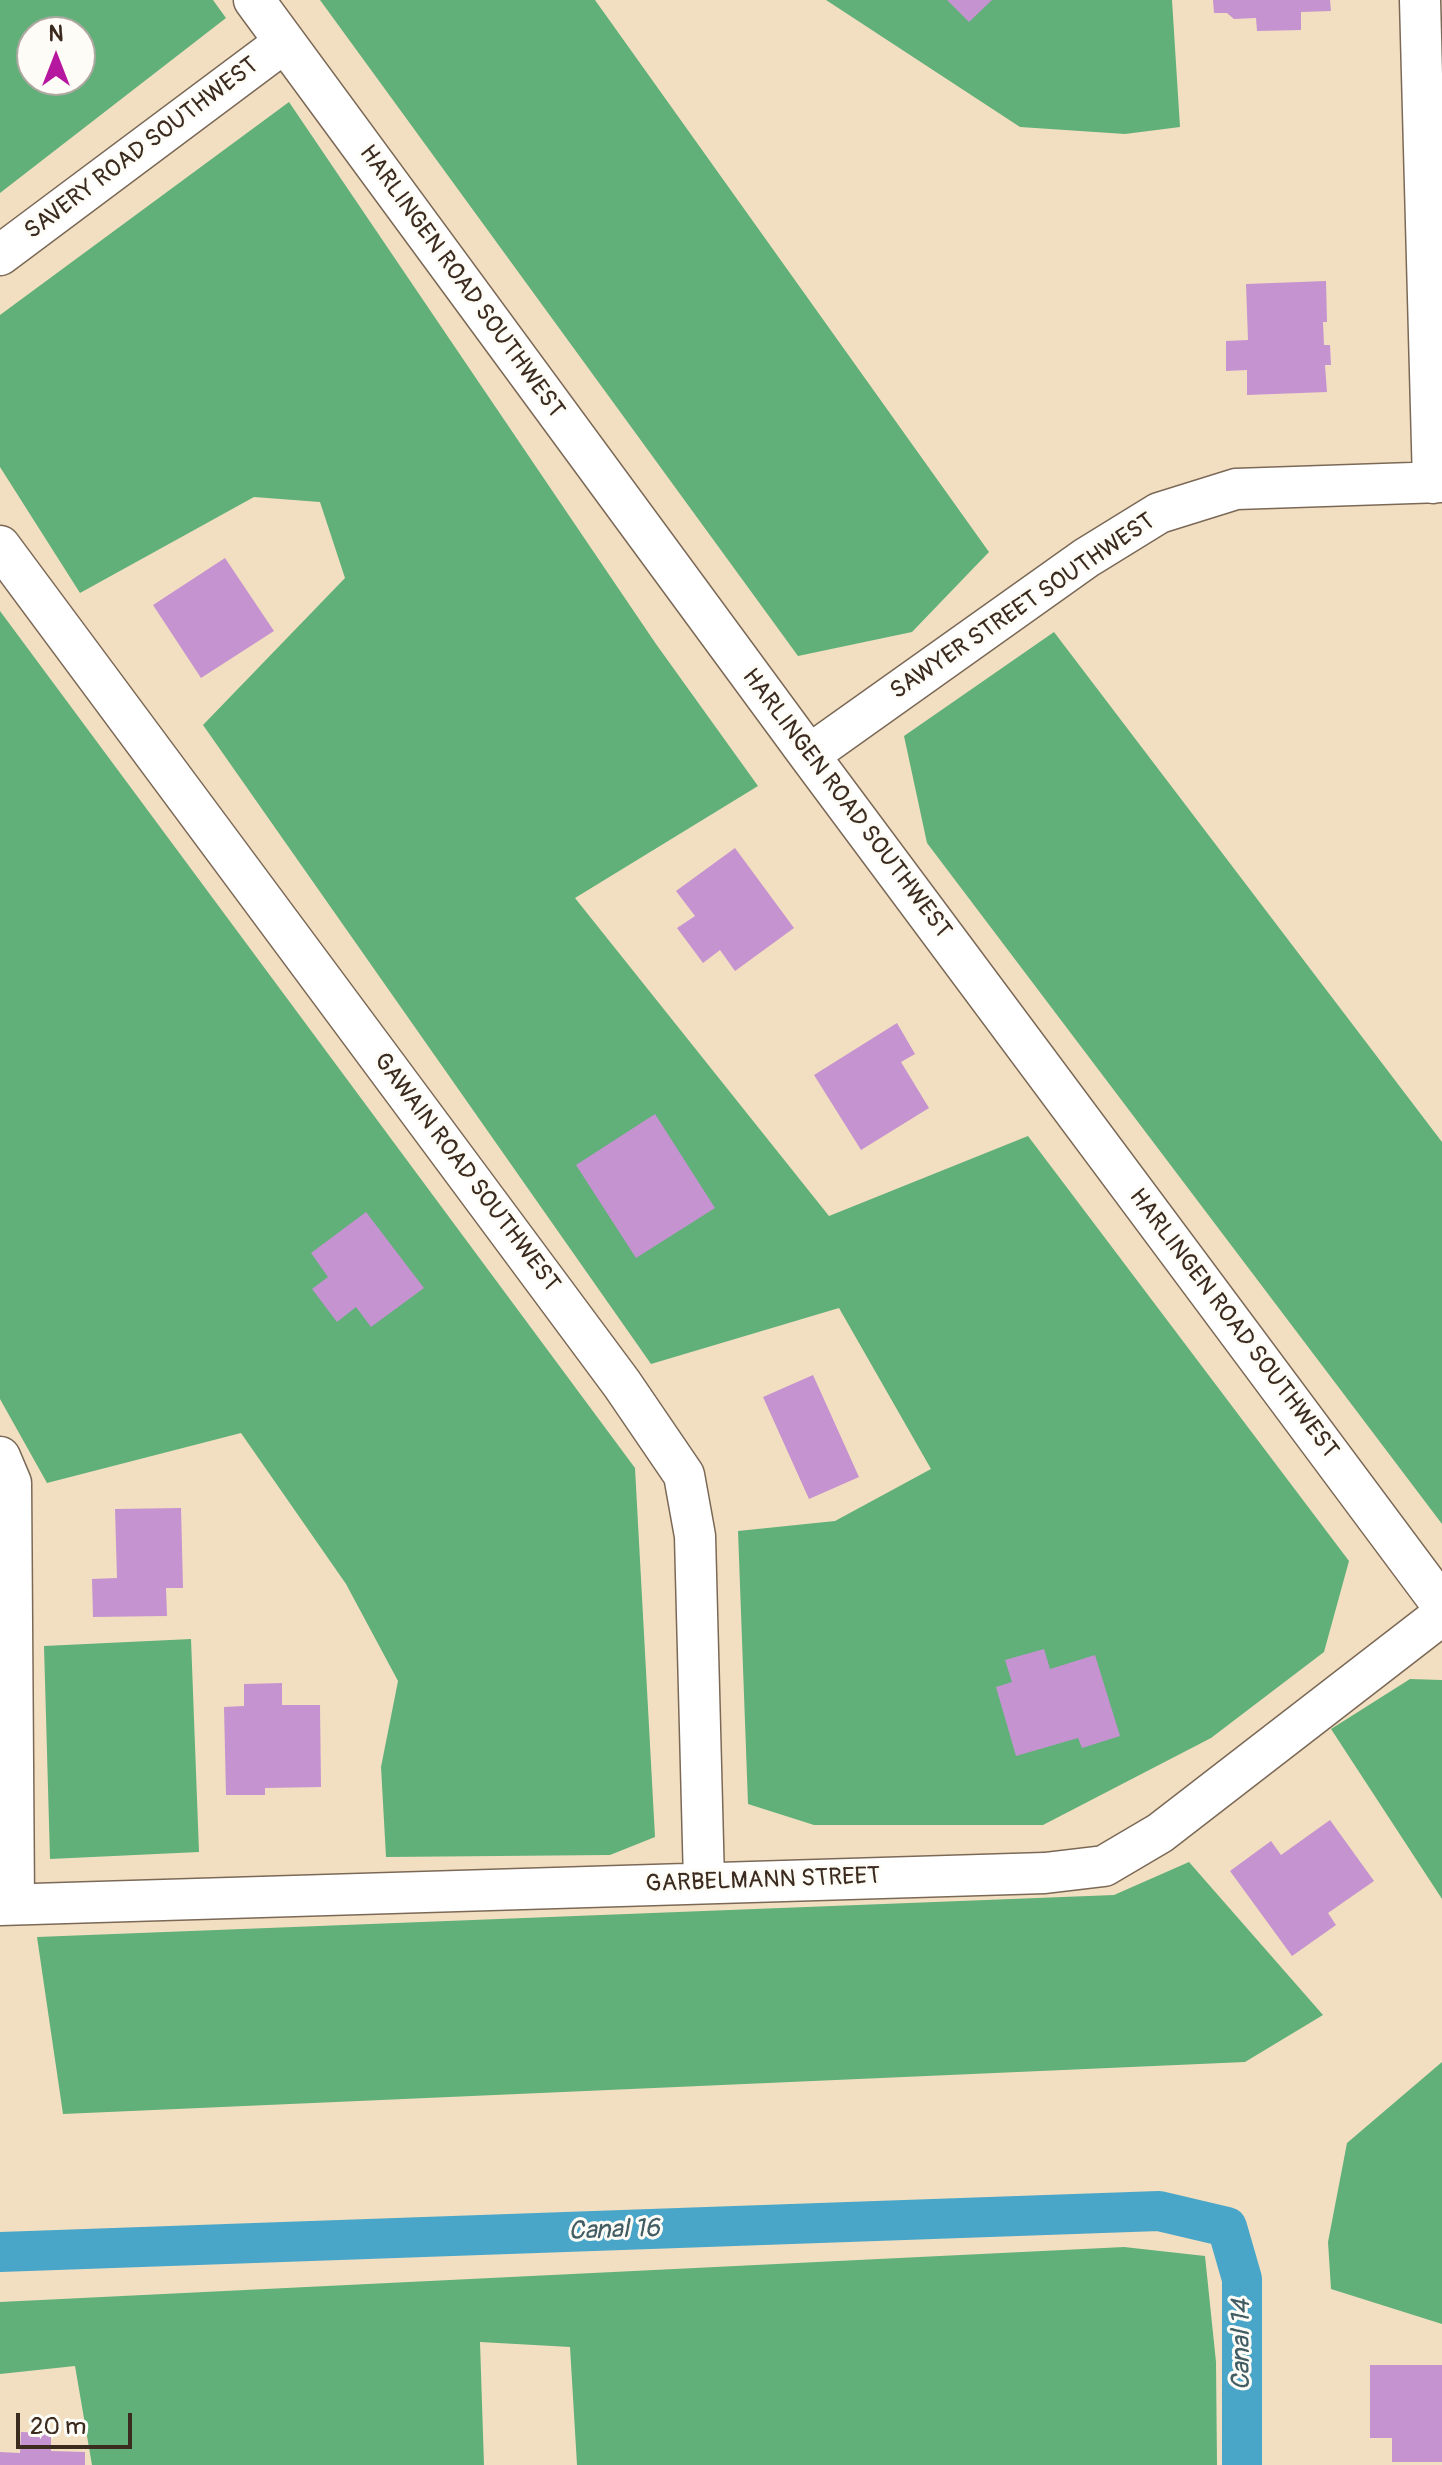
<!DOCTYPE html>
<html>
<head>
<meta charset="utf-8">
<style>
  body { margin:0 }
  #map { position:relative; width:1442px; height:2465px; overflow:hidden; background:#f2dfc1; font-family:Pangolin,sans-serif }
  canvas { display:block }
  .north { position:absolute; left:16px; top:16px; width:80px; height:80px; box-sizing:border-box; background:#fdfcf7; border:2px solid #afa8a0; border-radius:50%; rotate:0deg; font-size:22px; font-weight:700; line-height:32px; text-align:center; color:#3b2a1e }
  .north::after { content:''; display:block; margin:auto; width:28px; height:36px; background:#b5179e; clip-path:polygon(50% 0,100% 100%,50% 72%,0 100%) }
  .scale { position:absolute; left:16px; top:2413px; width:116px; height:36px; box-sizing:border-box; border:4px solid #3b2a1e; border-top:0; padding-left:10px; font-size:24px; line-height:28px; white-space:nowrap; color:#3b2a1e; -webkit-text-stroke:6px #fdfcf7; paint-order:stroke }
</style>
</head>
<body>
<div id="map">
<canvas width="1442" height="2465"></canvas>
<div class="north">N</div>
<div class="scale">20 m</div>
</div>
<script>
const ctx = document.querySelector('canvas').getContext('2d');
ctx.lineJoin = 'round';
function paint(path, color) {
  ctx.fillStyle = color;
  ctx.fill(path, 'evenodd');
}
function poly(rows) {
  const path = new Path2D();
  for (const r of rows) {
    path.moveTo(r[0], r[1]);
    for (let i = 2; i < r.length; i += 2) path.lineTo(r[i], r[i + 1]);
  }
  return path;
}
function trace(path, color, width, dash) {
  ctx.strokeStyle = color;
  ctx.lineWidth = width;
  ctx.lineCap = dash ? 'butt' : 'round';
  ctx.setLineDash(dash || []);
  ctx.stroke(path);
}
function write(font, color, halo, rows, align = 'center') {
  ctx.font = font + ' Pangolin,sans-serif';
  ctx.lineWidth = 6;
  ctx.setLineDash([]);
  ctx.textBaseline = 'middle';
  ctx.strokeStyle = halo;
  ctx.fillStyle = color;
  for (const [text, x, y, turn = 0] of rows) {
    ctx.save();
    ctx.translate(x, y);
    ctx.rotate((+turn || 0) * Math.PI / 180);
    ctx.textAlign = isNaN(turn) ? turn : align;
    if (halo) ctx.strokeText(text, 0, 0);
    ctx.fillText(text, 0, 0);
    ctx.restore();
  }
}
paint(poly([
  [0,0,213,0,226,18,0,193],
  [32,32,80,32,80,80,32,80],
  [320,0,595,0,989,552,912,632,798,656],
  [826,0,1172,0,1180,127,1125,134,1020,127],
  [289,102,656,644,758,786,575,898,829,1216,1028,1136,1349,1561,1324,1652,1211,1738,1043,1825,814,1825,748,1804,738,1531,835,1521,931,1469,839,1308,651,1364,203,725,345,578,320,502,254,497,80,593,0,467,0,315],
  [0,611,635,1468,655,1837,610,1855,386,1857,381,1767,398,1681,346,1584,241,1433,47,1483,0,1399],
  [1054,632,1442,1142,1442,1524,927,843,904,736],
  [191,1639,199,1852,50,1859,44,1646],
  [1410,1679,1442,1680,1442,1899,1331,1729],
  [1189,1862,1323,2015,1245,2062,63,2114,37,1937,1114,1895],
  [1442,2062,1442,2324,1331,2289,1328,2242,1347,2143],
  [1124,2247,1205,2256,1216,2362,1217,2465,577,2465,570,2347,480,2342,484,2465,92,2465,75,2366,0,2374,0,2302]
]), '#61b07a');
trace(poly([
  [0,2252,1159,2211,1227,2227,1242,2279,1242,2465]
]), '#4aa6c8', 40);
paint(poly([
  [947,0,992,0,969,22],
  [1213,0,1330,0,1331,11,1301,12,1301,30,1257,31,1256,18,1234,19,1227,13,1214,13],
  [1326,281,1327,322,1323,322,1324,345,1330,345,1331,365,1325,365,1327,392,1247,395,1247,370,1226,371,1226,341,1248,340,1246,284],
  [225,558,274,631,201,678,153,605],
  [735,848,794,928,735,971,720,950,703,963,677,928,695,916,676,891],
  [897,1023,915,1054,901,1062,929,1108,861,1150,814,1075],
  [655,1114,715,1208,636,1258,576,1165],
  [366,1212,424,1288,371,1327,356,1307,337,1322,312,1289,328,1277,311,1253],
  [813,1375,859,1477,809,1499,763,1397],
  [181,1508,183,1588,166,1588,167,1616,93,1617,92,1579,117,1578,115,1509],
  [1044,1649,1050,1669,1095,1655,1120,1736,1082,1748,1078,1738,1016,1756,996,1687,1012,1682,1005,1660],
  [282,1683,282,1705,320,1705,321,1787,265,1788,265,1795,226,1795,224,1707,244,1706,244,1684],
  [1330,1820,1374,1881,1328,1913,1336,1925,1292,1956,1230,1871,1271,1841,1281,1855],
  [1370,2365,1442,2365,1442,2462,1392,2462,1392,2438,1370,2438],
  [21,2432,51,2433,51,2451,85,2452,85,2465,0,2465,0,2452,20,2453]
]), '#c593cf');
const minor = poly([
  [254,0,809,755,1442,1605],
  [1420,0,1433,483],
  [0,255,285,42],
  [0,546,622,1384,684,1475,695,1536,704,1882],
  [809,755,1086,558,1159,513,1236,489,1442,482],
  [0,1457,11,1483,14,1904],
  [0,1905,1045,1873,1104,1866,1160,1833,1442,1615]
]);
trace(minor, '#7b6957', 43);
trace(minor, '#fff', 40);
write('24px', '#3b2a1e', '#fdfcf7', [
  ["SAVERY ROAD SOUTHWEST",142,149,-37],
  ["HARLINGEN ROAD SOUTHWEST",461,282,54],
  ["SAWYER STREET SOUTHWEST",1023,607,-34],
  ["HARLINGEN ROAD SOUTHWEST",846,804,53],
  ["GAWAIN ROAD SOUTHWEST",466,1173,53],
  ["HARLINGEN ROAD SOUTHWEST",1233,1324,53],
  ["GARBELMANN STREET",763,1881,-2]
]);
write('italic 26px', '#415c62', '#fdfcf7', [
  ["Canal 16",614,2231,-2],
  ["Canal 14",1242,2345,-90]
]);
</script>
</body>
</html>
